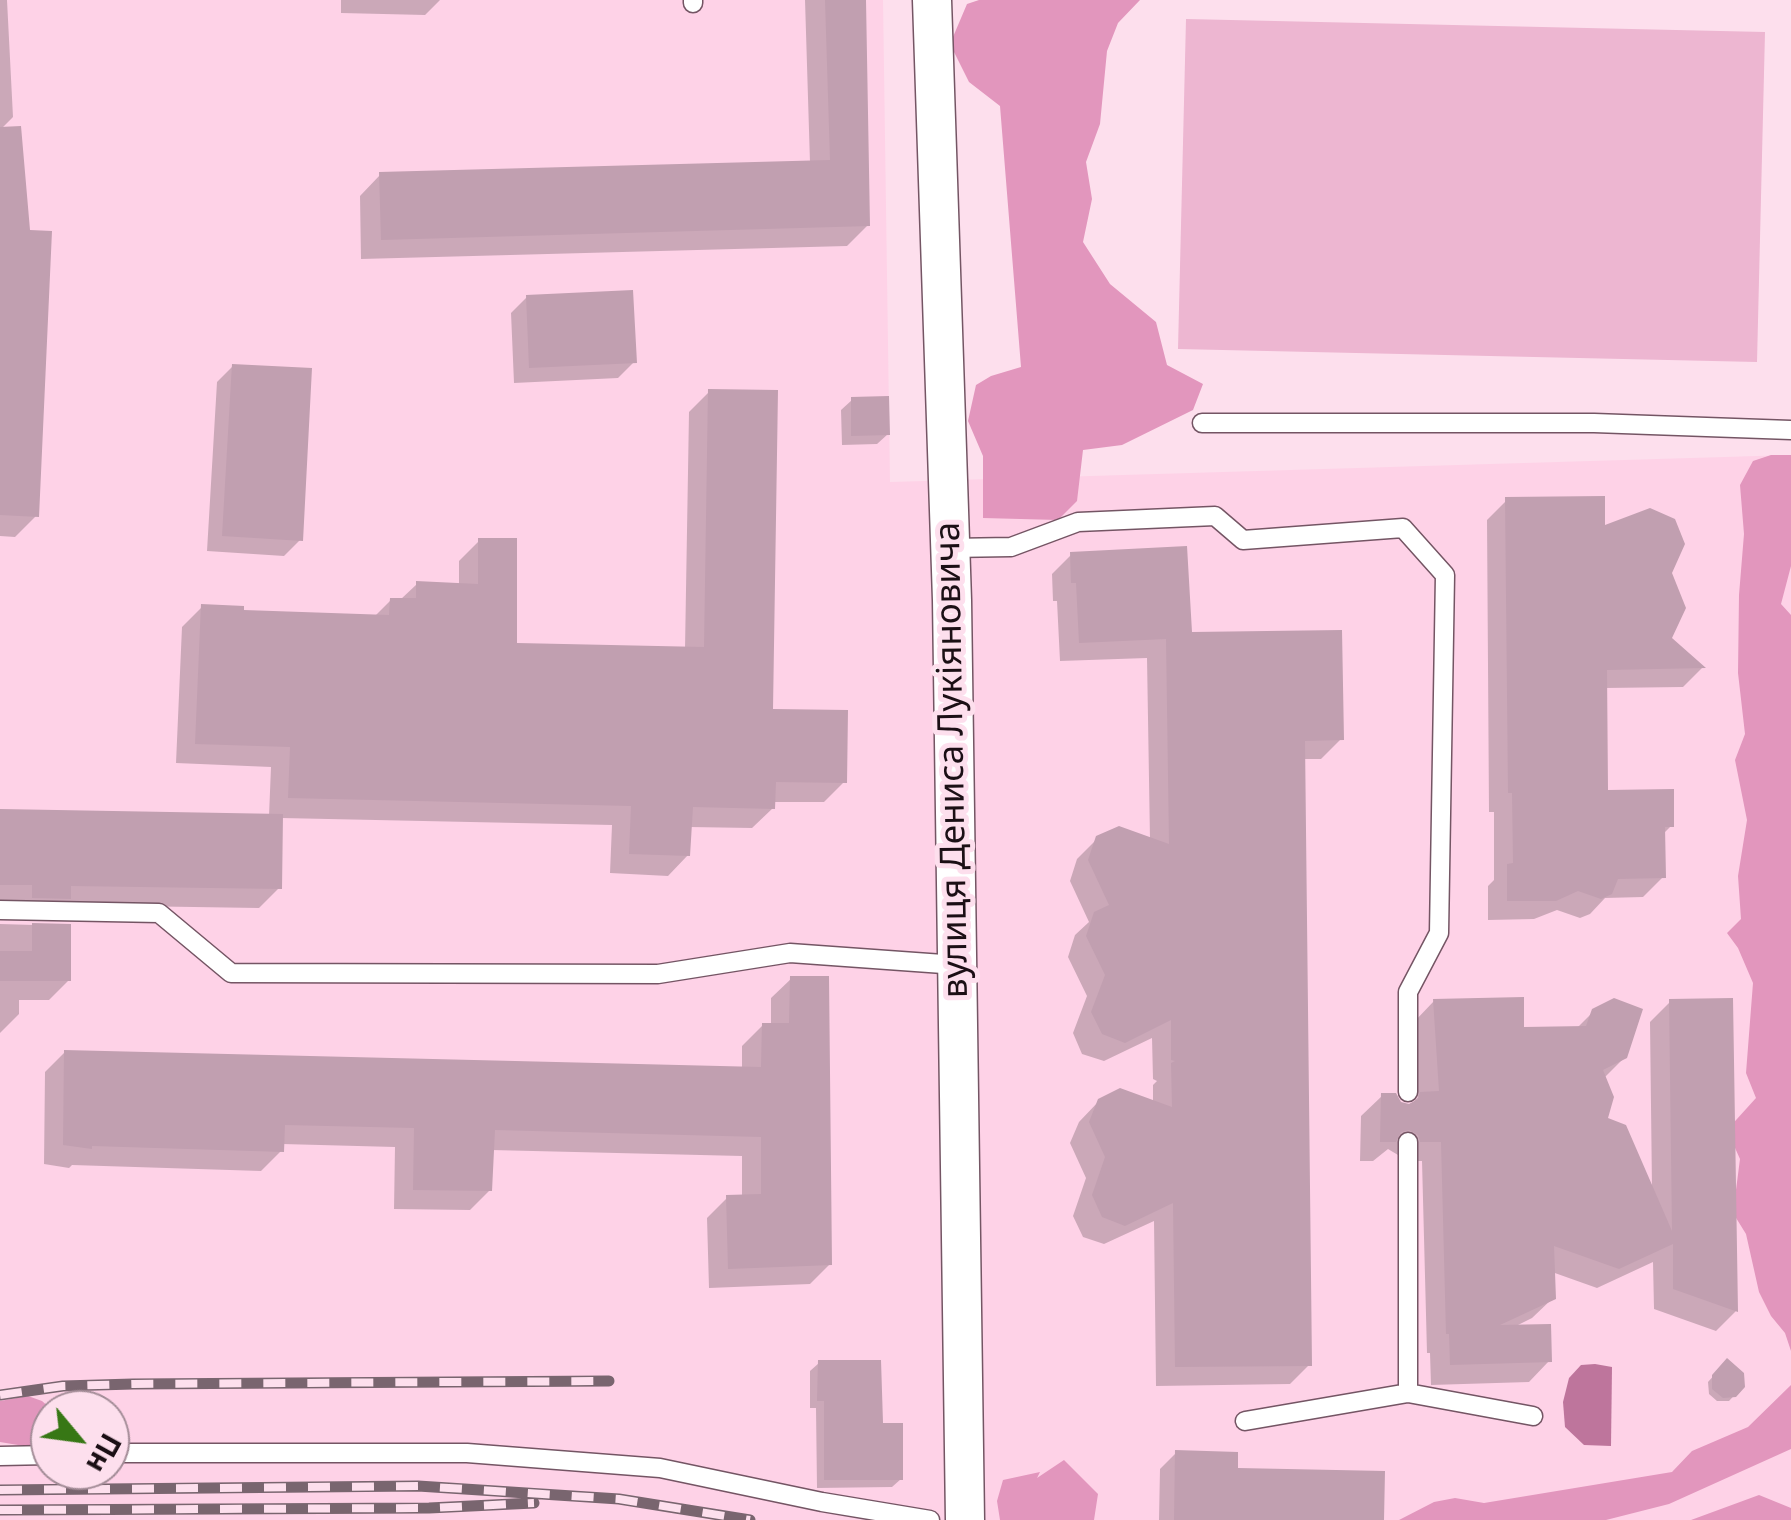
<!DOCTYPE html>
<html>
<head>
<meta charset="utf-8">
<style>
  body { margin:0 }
  #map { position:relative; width:1791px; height:1520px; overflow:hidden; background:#fddfed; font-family:"Noto Sans",sans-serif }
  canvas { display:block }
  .north { position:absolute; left:30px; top:1390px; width:100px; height:100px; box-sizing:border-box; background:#fddfed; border:2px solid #a38c97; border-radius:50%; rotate:119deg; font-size:28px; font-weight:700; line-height:40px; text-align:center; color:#1b0f15 }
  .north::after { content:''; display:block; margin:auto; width:35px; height:45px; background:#377715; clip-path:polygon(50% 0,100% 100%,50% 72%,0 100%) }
</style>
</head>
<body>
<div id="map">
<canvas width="1791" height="1520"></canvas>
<div class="north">Пн</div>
</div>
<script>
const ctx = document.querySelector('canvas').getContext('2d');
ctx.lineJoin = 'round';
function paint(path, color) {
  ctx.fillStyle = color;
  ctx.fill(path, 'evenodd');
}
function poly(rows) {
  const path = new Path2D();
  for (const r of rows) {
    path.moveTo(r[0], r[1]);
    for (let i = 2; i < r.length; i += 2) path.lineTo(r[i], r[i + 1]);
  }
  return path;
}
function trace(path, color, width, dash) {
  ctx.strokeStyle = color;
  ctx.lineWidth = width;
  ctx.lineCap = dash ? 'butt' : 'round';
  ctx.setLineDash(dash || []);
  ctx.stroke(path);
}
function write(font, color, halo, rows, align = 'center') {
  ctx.font = font + ' "Noto Sans",sans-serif';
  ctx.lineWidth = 10;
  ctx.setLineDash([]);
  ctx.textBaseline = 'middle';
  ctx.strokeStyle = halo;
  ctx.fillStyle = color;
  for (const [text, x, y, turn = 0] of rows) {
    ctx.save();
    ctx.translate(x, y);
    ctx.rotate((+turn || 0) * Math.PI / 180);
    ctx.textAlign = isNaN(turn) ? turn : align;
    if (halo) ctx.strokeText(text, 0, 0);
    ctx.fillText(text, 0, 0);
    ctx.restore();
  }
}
paint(poly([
  [0,0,883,0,890,482,1791,455,1791,1520,0,1520],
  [50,1410,110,1410,110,1470,50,1470]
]), '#fed2e7');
paint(poly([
  [1186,19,1765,32,1757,362,1178,349]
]), '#edb6d1');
paint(poly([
  [979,0,1140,0,1118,23,1107,51,1100,124,1086,162,1092,199,1083,242,1110,284,1156,322,1167,365,1203,384,1193,410,1122,445,1083,450,1077,501,1058,520,983,518,983,456,968,421,976,385,991,376,1021,367,1000,106,969,82,950,44,967,4],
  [1771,455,1791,455,1791,566,1781,604,1791,615,1791,1351,1785,1333,1771,1316,1759,1292,1746,1234,1733,1213,1740,1159,1727,1130,1756,1098,1746,1073,1753,983,1738,948,1727,933,1741,919,1738,876,1747,820,1735,760,1745,734,1738,673,1739,595,1744,534,1740,485,1753,461],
  [1791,1385,1791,1449,1669,1504,1606,1520,1399,1520,1434,1502,1455,1498,1484,1503,1672,1472,1692,1451,1748,1427],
  [28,1396,42,1401,52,1410,50,1446,42,1449,0,1442,0,1401],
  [1064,1460,1098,1494,1094,1520,1000,1520,997,1501,1003,1480,1040,1472,1037,1478],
  [1759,1495,1791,1508,1791,1520,1691,1520]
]), '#e296bd');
paint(poly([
  [1595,1364,1612,1367,1611,1446,1584,1445,1565,1427,1563,1402,1569,1378,1581,1365]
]), '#be759c');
paint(poly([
  [0,0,7,0,13,117,0,130],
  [341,0,440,0,425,15,341,13],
  [805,0,863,0,868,225,847,246,361,259,360,196,380,175,810,163],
  [0,159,36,516,15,537,0,536],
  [527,297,634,362,618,378,514,383,511,313],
  [233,366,300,540,284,556,207,551,217,382],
  [710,391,770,712,844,782,824,802,773,802,773,808,752,828,689,827,688,855,668,876,610,873,612,825,281,818,279,888,259,908,62,905,0,918,0,812,269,816,271,767,176,763,182,627,202,607,241,613,374,617,391,600,400,600,417,584,459,586,459,561,479,541,515,646,685,649,689,412],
  [852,400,888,434,877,444,842,445,841,410],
  [1507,500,1603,529,1670,573,1669,639,1702,668,1683,687,1605,688,1606,792,1671,826,1662,835,1663,877,1643,897,1605,898,1590,914,1580,918,1557,910,1534,919,1488,920,1488,886,1494,880,1494,812,1489,812,1487,520],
  [1071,555,1341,739,1321,759,1303,759,1310,1364,1290,1384,1156,1386,1154,1221,1104,1244,1083,1237,1073,1216,1086,1178,1070,1143,1079,1122,1099,1101,1153,1103,1153,1085,1157,1081,1153,1079,1152,1038,1104,1061,1082,1054,1073,1033,1087,996,1068,957,1075,935,1089,922,1070,881,1077,859,1098,838,1150,840,1147,658,1060,661,1057,601,1053,601,1052,574],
  [0,924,69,926,69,980,49,1000,19,1000,19,1014,0,1033],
  [792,978,830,1264,810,1284,709,1288,707,1218,727,1198,742,1197,742,1156,491,1150,490,1190,470,1210,394,1209,395,1147,282,1144,281,1151,261,1171,72,1165,69,1168,44,1164,45,1072,65,1052,742,1069,742,1046,763,1025,771,1025,771,998],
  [1434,1001,1522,1030,1577,1028,1594,1011,1625,1057,1604,1078,1604,1119,1652,1190,1650,1022,1670,1002,1731,1001,1736,1311,1716,1331,1654,1309,1653,1262,1597,1288,1552,1272,1553,1298,1532,1318,1514,1327,1549,1361,1529,1382,1431,1385,1430,1353,1427,1353,1422,1161,1400,1161,1398,1155,1388,1149,1373,1161,1360,1161,1361,1116,1382,1096,1409,1107,1418,1097,1414,1022],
  [1727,1361,1743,1386,1729,1401,1717,1401,1709,1394,1708,1382],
  [819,1363,881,1425,901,1479,892,1487,817,1488,816,1408,810,1408,810,1371],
  [1176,1453,1235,1471,1381,1520,1159,1520,1160,1469]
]), '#0003');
paint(poly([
  [825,0,866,0,870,226,381,240,379,172,830,160],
  [21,126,30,230,52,231,39,517,0,515,0,127],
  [633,290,637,363,529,368,526,295],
  [232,364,312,368,303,541,222,536],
  [708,389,778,390,773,709,848,710,847,783,776,782,775,809,693,807,690,856,629,854,631,806,288,798,290,747,195,744,201,604,244,606,244,610,389,615,390,598,416,598,416,581,478,584,478,538,517,538,517,643,704,647],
  [889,396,890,435,851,436,851,397],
  [1605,496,1605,525,1650,508,1675,519,1685,544,1672,573,1686,608,1672,638,1706,668,1607,670,1608,790,1674,789,1674,827,1665,827,1666,878,1618,879,1612,894,1601,899,1578,891,1556,901,1507,901,1507,864,1513,863,1512,793,1508,793,1505,497],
  [1187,546,1192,632,1342,630,1344,740,1305,741,1312,1366,1175,1367,1173,1203,1125,1226,1102,1217,1092,1195,1105,1157,1089,1122,1098,1099,1120,1088,1172,1107,1171,1063,1175,1061,1171,1060,1171,1020,1125,1043,1102,1034,1091,1012,1105,975,1086,936,1094,912,1109,905,1088,860,1096,836,1119,826,1169,844,1166,639,1079,643,1076,583,1071,583,1070,552],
  [0,809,283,814,282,889,71,886,71,899,32,898,32,885,0,885],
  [32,923,71,924,71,981,0,981,0,951,32,951],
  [790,976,829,976,832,1265,728,1269,726,1195,761,1194,761,1137,495,1130,492,1191,413,1190,414,1128,285,1125,284,1152,92,1146,92,1149,63,1145,64,1050,761,1067,762,1023,789,1023],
  [1524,997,1524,1027,1586,1026,1592,1009,1614,998,1643,1009,1627,1058,1603,1070,1614,1097,1608,1118,1626,1125,1672,1231,1669,999,1733,998,1738,1312,1673,1289,1673,1244,1619,1269,1554,1246,1556,1299,1500,1325,1551,1324,1552,1362,1450,1365,1449,1334,1446,1334,1441,1142,1420,1142,1418,1135,1409,1130,1401,1132,1396,1142,1380,1142,1381,1093,1396,1093,1401,1102,1409,1104,1418,1099,1420,1092,1439,1091,1433,999],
  [1727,1358,1744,1373,1745,1387,1736,1397,1723,1398,1712,1389,1712,1375],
  [818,1360,881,1360,883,1423,903,1423,903,1480,824,1480,824,1401,817,1401],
  [1175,1450,1238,1452,1238,1468,1385,1471,1384,1520,1174,1520]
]), '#c19fb0');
const service = poly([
  [693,3,693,0],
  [1202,423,1594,423,1791,430],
  [950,548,1011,547,1078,522,1215,516,1243,540,1403,528,1445,575,1439,933,1408,992,1408,1092],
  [0,910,159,913,231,973,658,974,790,953,957,965],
  [1408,1393,1408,1142],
  [1245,1421,1408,1393,1533,1416],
  [110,1453,467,1453,660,1468,822,1502,930,1520],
  [0,1456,50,1455]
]);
const minor = poly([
  [932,0,952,600,965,1520]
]);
trace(service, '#745564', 21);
trace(minor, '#745564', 41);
trace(service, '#fff', 18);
trace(minor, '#fff', 38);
const rail = poly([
  [0,1395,63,1386,133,1384,609,1381],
  [0,1490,418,1486,619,1499,750,1520],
  [0,1510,429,1508,534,1503]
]);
trace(rail, '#79656f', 11);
trace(rail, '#fddfed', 8, [22]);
write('35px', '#1b0f15', '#fddfed', [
  ["вулиця Дениса Лукіяновича",953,760,-91]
]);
</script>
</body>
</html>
